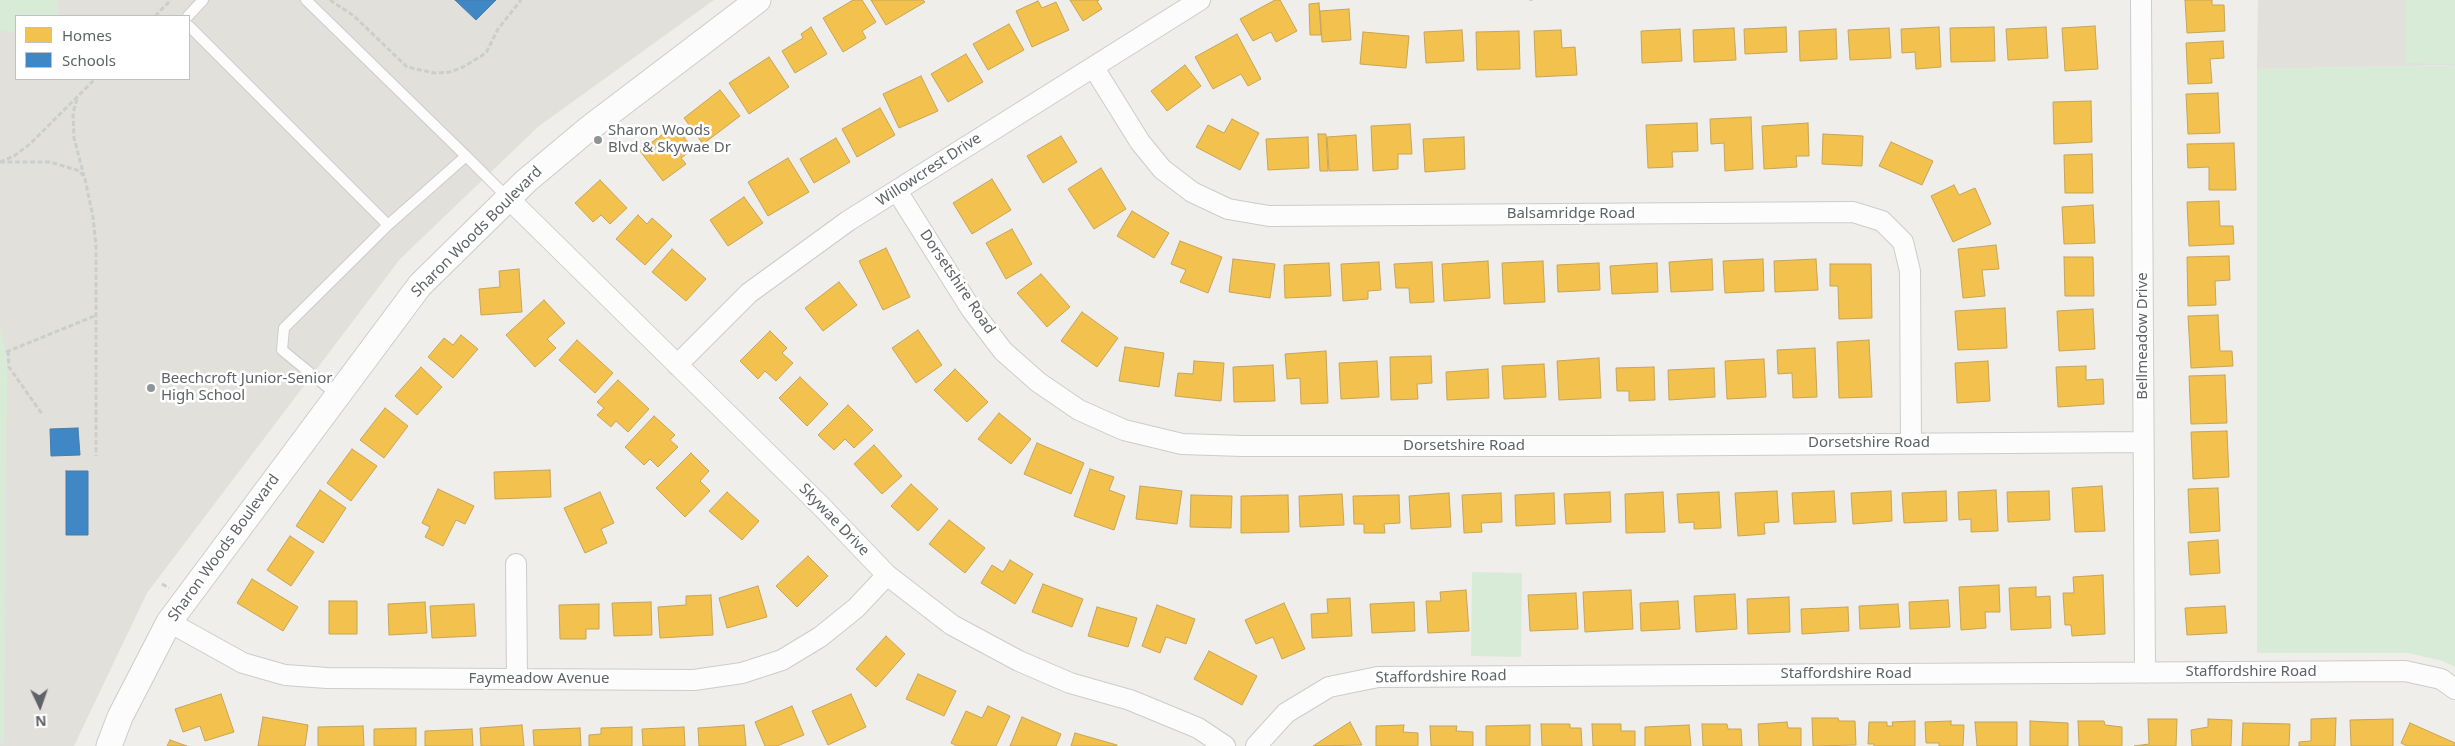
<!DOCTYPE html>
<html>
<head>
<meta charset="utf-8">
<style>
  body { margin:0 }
  #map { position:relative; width:2455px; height:746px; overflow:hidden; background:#efeeea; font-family:"Noto Sans",sans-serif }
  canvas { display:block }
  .legend { position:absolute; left:15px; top:15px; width:175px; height:65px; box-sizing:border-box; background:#fff; border:1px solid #bfc1c3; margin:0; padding:6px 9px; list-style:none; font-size:15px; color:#5f6368 }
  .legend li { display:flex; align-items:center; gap:10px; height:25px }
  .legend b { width:25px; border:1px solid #bfc1c3 }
  .north { position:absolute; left:15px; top:681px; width:50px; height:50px; -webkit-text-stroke:4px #fff; paint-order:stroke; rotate:177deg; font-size:14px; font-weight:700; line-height:20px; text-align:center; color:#5f6368 }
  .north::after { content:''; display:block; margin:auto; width:18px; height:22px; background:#5f6368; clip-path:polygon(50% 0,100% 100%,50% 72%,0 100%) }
</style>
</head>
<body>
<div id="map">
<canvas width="2455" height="746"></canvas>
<ul class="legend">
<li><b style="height:14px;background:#f2c14e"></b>Homes</li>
<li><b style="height:14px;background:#3f88c5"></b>Schools</li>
</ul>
<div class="north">N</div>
</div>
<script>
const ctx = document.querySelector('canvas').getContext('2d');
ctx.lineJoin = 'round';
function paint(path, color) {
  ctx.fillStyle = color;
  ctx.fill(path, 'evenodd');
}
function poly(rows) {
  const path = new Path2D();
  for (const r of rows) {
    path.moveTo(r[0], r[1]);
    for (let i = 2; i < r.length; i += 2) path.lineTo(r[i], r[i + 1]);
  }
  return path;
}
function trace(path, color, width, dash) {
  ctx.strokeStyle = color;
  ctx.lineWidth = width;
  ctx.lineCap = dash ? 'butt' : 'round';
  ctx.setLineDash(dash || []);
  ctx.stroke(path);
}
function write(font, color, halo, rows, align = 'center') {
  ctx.font = font + ' "Noto Sans",sans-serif';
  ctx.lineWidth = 5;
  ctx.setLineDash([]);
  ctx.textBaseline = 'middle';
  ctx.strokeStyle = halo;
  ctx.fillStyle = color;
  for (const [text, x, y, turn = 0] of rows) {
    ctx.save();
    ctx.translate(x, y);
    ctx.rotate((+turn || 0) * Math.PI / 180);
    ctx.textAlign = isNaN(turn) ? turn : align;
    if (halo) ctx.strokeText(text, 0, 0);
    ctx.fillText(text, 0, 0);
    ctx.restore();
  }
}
paint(poly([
  [0,0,714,0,539,126,400,259,147,593,74,746,0,746],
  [16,16,189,16,189,79,16,79],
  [2258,0,2455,0,2455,65,2257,69]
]), '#e2e0da');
paint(poly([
  [0,0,58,0,58,16,16,16,16,33,0,30],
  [2406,0,2455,0,2455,64,2406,63],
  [2455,65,2455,667,2443,661,2408,653,2257,653,2257,69],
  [0,328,6,350,7,366,4,743,0,743],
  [1472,572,1522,573,1521,657,1471,656]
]), '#d8ebd6');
const homes = poly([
  [853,0,862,0,876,22,862,31,866,38,843,52,823,18,853,0],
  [871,0,923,0,925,2,886,25,871,0],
  [1070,0,1099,0,1097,1,1102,9,1083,21,1070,0],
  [1275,0,1280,0,1297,31,1276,42,1271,32,1253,41,1240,19,1275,0],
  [2185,0,2212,0,2212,5,2224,5,2225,31,2187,33,2185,0],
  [1038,1,1042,8,1056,2,1069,30,1032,47,1016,11,1038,1],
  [1319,3,1321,35,1310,35,1309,4,1319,3],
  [1349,9,1351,40,1322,42,1320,11,1349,9],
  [1009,24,1024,50,988,70,973,44,1009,24],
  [2095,26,2098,69,2065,71,2062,28,2095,26],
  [811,27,827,54,795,73,782,51,803,38,801,34,811,27],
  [1786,27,1787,52,1745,54,1744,29,1786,27],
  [1939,27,1941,67,1916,69,1915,52,1902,53,1901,29,1939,27],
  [1994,27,1995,61,1951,62,1950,28,1994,27],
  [2046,27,2048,58,2008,60,2006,29,2046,27],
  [1734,28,1736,60,1694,62,1693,30,1734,28],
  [1889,28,1891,58,1850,60,1848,30,1889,28],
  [1680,29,1682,61,1642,63,1641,31,1680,29],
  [1836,29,1837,59,1800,61,1799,31,1836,29],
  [1462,30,1464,61,1426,63,1424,32,1462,30],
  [1561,30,1562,48,1575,47,1577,75,1536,77,1534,31,1561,30],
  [1519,31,1520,69,1477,70,1476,32,1519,31],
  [1363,32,1409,36,1406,68,1360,64,1363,32],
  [1237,34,1261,79,1248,86,1241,74,1213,89,1195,57,1237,34],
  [2223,41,2224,58,2210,59,2212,83,2188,84,2186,43,2223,41],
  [966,54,983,82,948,102,931,74,966,54],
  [769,57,789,87,749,114,729,83,769,57],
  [1185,65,1201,86,1167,111,1151,91,1185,65],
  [921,76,938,111,899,128,883,94,921,76],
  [720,90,740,116,703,144,684,118,720,90],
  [2218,93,2220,133,2188,134,2186,94,2218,93],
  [2091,101,2092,142,2054,144,2053,102,2091,101],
  [880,108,895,135,857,157,842,129,880,108],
  [1751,117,1753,169,1725,171,1724,143,1711,144,1710,119,1751,117],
  [1232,119,1259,133,1240,170,1196,147,1208,125,1224,133,1232,119],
  [1697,123,1698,151,1672,152,1673,167,1648,168,1646,125,1697,123],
  [1808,123,1809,156,1796,156,1797,167,1764,169,1762,126,1808,123],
  [1410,124,1412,154,1398,154,1398,169,1373,171,1371,126,1410,124],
  [675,125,693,149,681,158,686,164,663,181,640,151,675,125],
  [1318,134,1326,134,1328,171,1320,171,1318,134],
  [1823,134,1863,136,1862,166,1822,164,1823,134],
  [1356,135,1358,170,1329,171,1327,137,1356,135],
  [1061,136,1077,162,1043,183,1027,156,1061,136],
  [1308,137,1309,168,1268,170,1266,139,1308,137],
  [1464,137,1465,169,1425,172,1423,139,1464,137],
  [836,138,850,162,814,183,800,159,836,138],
  [1891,142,1933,161,1922,185,1879,166,1891,142],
  [2234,143,2236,190,2209,190,2209,167,2188,168,2187,144,2234,143],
  [2092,154,2093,193,2065,193,2064,155,2092,154],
  [788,158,809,192,768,216,748,182,788,158],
  [1101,168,1126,209,1094,229,1068,189,1101,168],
  [992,179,1011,210,972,234,953,203,992,179],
  [600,180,627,208,610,224,601,215,593,222,575,203,600,180],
  [1954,185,1959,195,1975,188,1991,224,1953,242,1931,196,1954,185],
  [744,197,763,223,728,246,710,220,744,197],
  [2219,201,2220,226,2233,226,2234,244,2189,246,2187,202,2219,201],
  [2093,205,2095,243,2064,244,2062,207,2093,205],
  [1132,211,1169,233,1154,258,1117,236,1132,211],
  [638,215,647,224,652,218,672,236,645,265,616,239,638,215],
  [1012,229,1032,264,1006,279,986,243,1012,229],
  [1180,241,1222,257,1208,293,1180,282,1186,270,1171,264,1180,241],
  [1996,245,1999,269,1982,270,1985,296,1963,298,1958,249,1996,245],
  [886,248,910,297,883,310,859,261,886,248],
  [672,249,706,279,686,301,652,272,672,249],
  [2229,256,2230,280,2215,281,2216,305,2188,306,2187,257,2229,256],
  [2064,257,2093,257,2094,296,2065,296,2064,257],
  [1233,259,1275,264,1270,298,1229,292,1233,259],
  [1712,259,1713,290,1671,292,1669,262,1712,259],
  [1763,259,1764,291,1725,293,1723,261,1763,259],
  [1816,259,1818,290,1775,292,1774,261,1816,259],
  [1488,261,1490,298,1444,301,1442,264,1488,261],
  [1543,261,1545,302,1504,304,1502,263,1543,261],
  [1379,262,1381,290,1368,291,1368,299,1343,301,1341,264,1379,262],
  [1432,262,1434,302,1410,303,1409,288,1396,288,1394,264,1432,262],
  [1329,263,1331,296,1285,298,1284,265,1329,263],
  [1599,263,1600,290,1558,292,1557,265,1599,263],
  [1657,263,1658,292,1612,294,1610,266,1657,263],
  [1830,264,1871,264,1872,318,1839,319,1838,286,1830,286,1830,264],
  [519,269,522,312,481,315,479,289,500,287,499,271,519,269],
  [1041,274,1070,307,1047,327,1017,293,1041,274],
  [839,282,857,305,823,331,805,308,839,282],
  [544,300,565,323,547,339,556,348,535,367,506,335,544,300],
  [2005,308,2007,348,1958,350,1955,311,2005,308],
  [2093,309,2095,349,2059,351,2057,311,2093,309],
  [1082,312,1118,338,1097,367,1061,341,1082,312],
  [2218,315,2220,351,2232,351,2233,366,2191,368,2188,316,2218,315],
  [918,330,942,365,916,383,892,348,918,330],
  [770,331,787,348,782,353,793,363,776,381,765,371,758,379,740,361,770,331],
  [461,335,478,349,453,378,428,357,444,338,453,345,461,335],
  [577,340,613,373,595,393,559,360,577,340],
  [1869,340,1872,397,1839,398,1837,342,1869,340],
  [1125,347,1164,353,1159,387,1119,381,1125,347],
  [1815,348,1817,397,1793,398,1792,373,1778,374,1777,350,1815,348],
  [1326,351,1328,403,1301,404,1300,378,1287,379,1285,354,1326,351],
  [1431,356,1432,383,1417,384,1418,399,1391,400,1390,357,1431,356],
  [1599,358,1601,398,1559,400,1557,361,1599,358],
  [1764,359,1766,397,1727,399,1725,361,1764,359],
  [1194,361,1224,363,1221,401,1175,396,1178,373,1193,374,1194,361],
  [1377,361,1379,397,1341,399,1339,363,1377,361],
  [1988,361,1990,401,1957,403,1955,363,1988,361],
  [1544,364,1546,397,1504,399,1502,366,1544,364],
  [1273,365,1275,401,1234,402,1233,367,1273,365],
  [2086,366,2086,380,2103,379,2104,404,2058,407,2056,367,2086,366],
  [421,367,442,387,417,415,395,396,421,367],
  [1654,367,1655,400,1629,401,1629,391,1617,391,1616,368,1654,367],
  [1714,368,1715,397,1669,400,1668,370,1714,368],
  [955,369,988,402,967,422,934,390,955,369],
  [1488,369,1489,398,1447,400,1446,372,1488,369],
  [2225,375,2227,423,2191,424,2189,376,2225,375],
  [800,377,828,404,807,426,779,398,800,377],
  [618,380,649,409,628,432,616,421,611,427,597,415,604,408,597,402,618,380],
  [848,405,873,430,854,448,845,439,834,450,818,435,848,405],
  [385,408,408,426,384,458,360,440,385,408],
  [999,413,1031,439,1011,464,978,439,999,413],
  [654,416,675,435,670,440,678,447,658,467,650,459,644,465,625,447,654,416],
  [2227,431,2229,477,2193,479,2191,432,2227,431],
  [1037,443,1084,463,1071,494,1024,474,1037,443],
  [874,445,902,476,882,494,854,464,874,445],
  [352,449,377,466,351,501,327,483,352,449],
  [691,453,709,471,700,481,710,491,685,517,656,488,691,453],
  [1090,469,1114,477,1109,490,1125,496,1114,530,1074,516,1090,469],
  [550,470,551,497,495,499,494,472,550,470],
  [911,484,938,509,918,531,891,506,911,484],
  [1140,486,1182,491,1177,524,1136,519,1140,486],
  [2102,486,2105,531,2075,532,2072,488,2102,486],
  [2218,488,2220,531,2190,533,2188,489,2218,488],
  [438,489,474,506,465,524,456,520,443,546,425,537,430,527,422,523,438,489],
  [320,490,346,508,323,543,296,526,320,490],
  [1996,490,1998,531,1971,532,1971,519,1959,520,1958,492,1996,490],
  [1777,491,1779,522,1764,523,1765,534,1738,536,1735,493,1777,491],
  [1834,491,1836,522,1794,524,1792,493,1834,491],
  [1891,491,1892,521,1853,524,1851,493,1891,491],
  [1946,491,1947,521,1904,523,1902,493,1946,491],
  [2049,491,2050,520,2008,522,2007,492,2049,491],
  [600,492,614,523,601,529,607,543,585,553,564,508,600,492],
  [727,492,759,521,742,540,709,511,727,492],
  [1610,492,1611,522,1566,524,1564,494,1610,492],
  [1663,492,1665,532,1626,533,1625,494,1663,492],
  [1719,492,1721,528,1694,529,1694,522,1679,523,1677,494,1719,492],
  [1449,493,1451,527,1411,529,1409,496,1449,493],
  [1501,493,1502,522,1481,523,1482,532,1464,533,1462,495,1501,493],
  [1554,493,1555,524,1516,526,1515,495,1554,493],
  [1342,494,1344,525,1300,527,1299,496,1342,494],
  [1191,495,1232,496,1231,528,1190,527,1191,495],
  [1288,495,1289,532,1241,533,1241,496,1288,495],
  [1399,495,1400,523,1384,524,1385,533,1364,533,1364,524,1354,524,1353,496,1399,495],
  [949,520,985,548,965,573,929,544,949,520],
  [290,536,314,552,291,586,267,570,290,536],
  [2218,540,2220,573,2190,575,2188,542,2218,540],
  [808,556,828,576,797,607,776,586,808,556],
  [1010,560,1033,574,1015,604,981,583,992,565,1003,572,1010,560],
  [2103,575,2105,634,2072,636,2071,625,2065,625,2063,593,2074,593,2073,577,2103,575],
  [252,579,298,607,283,631,237,603,252,579],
  [1043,584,1083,599,1072,627,1032,612,1043,584],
  [1999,585,2000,612,1985,612,1986,628,1961,630,1959,587,1999,585],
  [758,586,767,617,727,628,719,598,758,586],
  [2036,587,2036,597,2050,596,2051,628,2011,630,2009,588,2036,587],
  [1466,590,1469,631,1428,633,1426,601,1441,601,1440,592,1466,590],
  [1631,590,1633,629,1585,632,1583,592,1631,590],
  [1576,593,1578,629,1530,631,1528,595,1576,593],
  [1735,594,1737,629,1696,632,1694,596,1735,594],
  [711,595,713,635,660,638,658,607,686,605,686,596,711,595],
  [1789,597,1790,632,1748,634,1747,599,1789,597],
  [1350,598,1352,636,1312,638,1311,614,1328,613,1327,599,1350,598],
  [1948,600,1950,627,1910,629,1909,602,1948,600],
  [329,601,357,601,357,634,329,634,329,601],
  [1678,601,1680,629,1641,631,1640,603,1678,601],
  [425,602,427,633,389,635,388,604,425,602],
  [651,602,652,635,614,636,612,603,651,602],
  [1414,602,1415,631,1372,633,1370,604,1414,602],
  [1284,603,1305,649,1282,659,1273,637,1256,644,1245,620,1284,603],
  [474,604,476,636,432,638,430,606,474,604],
  [599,604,599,629,586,629,586,639,560,639,559,605,599,604],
  [1898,604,1900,627,1860,629,1859,606,1898,604],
  [1157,605,1195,619,1186,644,1166,637,1160,653,1142,646,1157,605],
  [2225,606,2227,633,2187,635,2185,608,2225,606],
  [1097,607,1137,618,1128,647,1088,636,1097,607],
  [1848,607,1849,631,1802,634,1801,609,1848,607],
  [886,636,905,654,876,687,856,669,886,636],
  [1209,651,1257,676,1242,705,1194,679,1209,651],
  [918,674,956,691,944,716,906,699,918,674],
  [221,694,234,732,205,741,200,726,183,732,175,709,221,694],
  [851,694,866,727,828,745,812,711,851,694],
  [792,706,804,735,777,746,765,746,755,722,792,706],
  [988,706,1010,716,996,746,957,746,951,743,966,711,982,718,988,706],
  [263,717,308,725,305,746,258,746,263,717],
  [1022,717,1061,734,1056,746,1010,746,1022,717],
  [1812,718,1838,718,1839,721,1855,721,1856,745,1813,746,1812,718],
  [2336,718,2335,746,2299,746,2299,742,2311,741,2311,719,2336,718],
  [2148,719,2177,719,2176,746,2134,746,2149,744,2148,719],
  [2208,719,2232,720,2231,746,2192,746,2191,730,2208,727,2208,719],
  [2393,719,2393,746,2351,746,2350,720,2393,719],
  [1915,721,1915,746,1874,746,1874,744,1868,744,1869,722,1887,722,1887,726,1893,726,1892,722,1915,721],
  [1951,721,1951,725,1964,725,1963,746,1939,746,1939,743,1926,743,1925,722,1951,721],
  [2030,721,2068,723,2068,746,2030,746,2030,721],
  [2078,721,2104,721,2105,725,2122,727,2122,746,2079,746,2078,721],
  [1350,722,1362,745,1313,746,1350,722],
  [1787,722,1788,728,1801,728,1801,746,1759,746,1758,724,1787,722],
  [1975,722,2017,722,2017,746,1977,746,1975,722],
  [2243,723,2290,724,2289,746,2242,746,2243,723],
  [2410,723,2455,743,2455,746,2407,746,2401,743,2410,723],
  [1541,724,1570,724,1570,728,1581,728,1582,746,1542,746,1541,724],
  [1592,724,1621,724,1621,731,1635,731,1635,746,1593,746,1592,724],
  [1702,724,1727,724,1728,729,1741,729,1742,746,1703,746,1702,724],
  [522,725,524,746,481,746,480,728,522,725],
  [744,725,746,746,699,746,698,728,744,725],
  [1404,725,1403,732,1418,733,1418,746,1376,746,1376,726,1404,725],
  [1530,725,1530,746,1486,746,1486,726,1530,725],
  [1689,725,1691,746,1645,746,1645,727,1689,725],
  [363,726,364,746,318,746,318,727,363,726],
  [1430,726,1457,726,1456,731,1473,732,1473,746,1431,746,1430,726],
  [632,727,632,746,589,746,589,735,601,734,601,728,632,727],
  [684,727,685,746,643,746,642,729,684,727],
  [416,728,416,746,374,746,374,729,416,728],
  [580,728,581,746,534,746,533,730,580,728],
  [472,729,473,746,425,746,425,731,472,729],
  [1075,733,1117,745,1117,746,1071,746,1075,733],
  [170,740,187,746,167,746,170,740]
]);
paint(homes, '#f2c14e');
trace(homes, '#c6a556', 1);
const schools = poly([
  [455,0,496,0,476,20,455,0],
  [78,428,80,455,51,456,50,429,78,428],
  [66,471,88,471,88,535,66,535,66,471]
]);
paint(schools, '#3f88c5');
trace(schools, '#497da9', 1);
const service = poly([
  [306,0,466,156,388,225,284,328,282,350,337,395],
  [188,16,203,0],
  [189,26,388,225],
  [466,156,508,198]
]);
const minor = poly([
  [2141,0,2145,673],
  [1094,68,1140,142,1162,169,1192,192,1228,209,1269,216,1853,212,1882,221,1903,242,1910,271,1911,443],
  [897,191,971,309,1003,351,1038,382,1079,410,1124,430,1182,444,1242,446,1599,446,2143,442],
  [508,198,821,506,887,575,952,625,1019,661,1070,683,1130,700,1198,728,1225,746],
  [677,365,749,293,848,221,1200,0],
  [516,564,517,679],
  [169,622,243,663,285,675,327,678,694,680,742,673,782,660,820,637,856,608,887,575],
  [1256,746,1286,713,1329,687,1378,677,2405,671,2441,679,2455,689]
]);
const tertiary = poly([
  [109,746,120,717,169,622,420,285,526,181,587,130,758,0]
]);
trace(service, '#cbcccc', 12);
trace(minor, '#cbcccc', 22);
trace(tertiary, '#cbcccc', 27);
trace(poly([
  [330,0,354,16,407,67,434,73,450,72,463,67,486,53,498,29,521,0],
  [1531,1,1531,0],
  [155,16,171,0],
  [77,99,73,113,74,138,84,176],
  [0,162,50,162,80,171,85,179,93,217,96,246,96,456],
  [0,162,14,156,30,144,95,79],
  [8,351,9,367,42,414],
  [6,352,97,315],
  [162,584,169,588]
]), '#cacfcc', 3, [5, 2.5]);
trace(service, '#fdfcfc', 10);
trace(minor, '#fdfcfc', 20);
trace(tertiary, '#fdfcfc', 25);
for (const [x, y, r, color] of [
  [598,140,5,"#919496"],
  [151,388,5,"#919496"]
]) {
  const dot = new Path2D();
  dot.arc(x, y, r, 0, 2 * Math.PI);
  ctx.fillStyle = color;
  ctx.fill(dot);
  trace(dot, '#fff', 2);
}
write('15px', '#5f6368', '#fff', [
  ["Sharon Woods",608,131],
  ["Blvd & Skywae Dr",608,148],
  ["Beechcroft Junior-Senior",161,379],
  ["High School",161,396]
], 'left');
write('15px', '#5f6368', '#fff', [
  ["Willowcrest Drive",929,170,-33],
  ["Balsamridge Road",1571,214],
  ["Sharon Woods Boulevard",477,232,-45],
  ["Dorsetshire Road",957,282,56],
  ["Bellmeadow Drive",2143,336,-90],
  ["Dorsetshire Road",1869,443],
  ["Dorsetshire Road",1464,446],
  ["Skywae Drive",834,520,46],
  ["Sharon Woods Boulevard",224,548,-54],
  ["Staffordshire Road",2251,672],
  ["Staffordshire Road",1846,674],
  ["Staffordshire Road",1441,677,-1],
  ["Faymeadow Avenue",539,679]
]);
</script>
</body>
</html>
